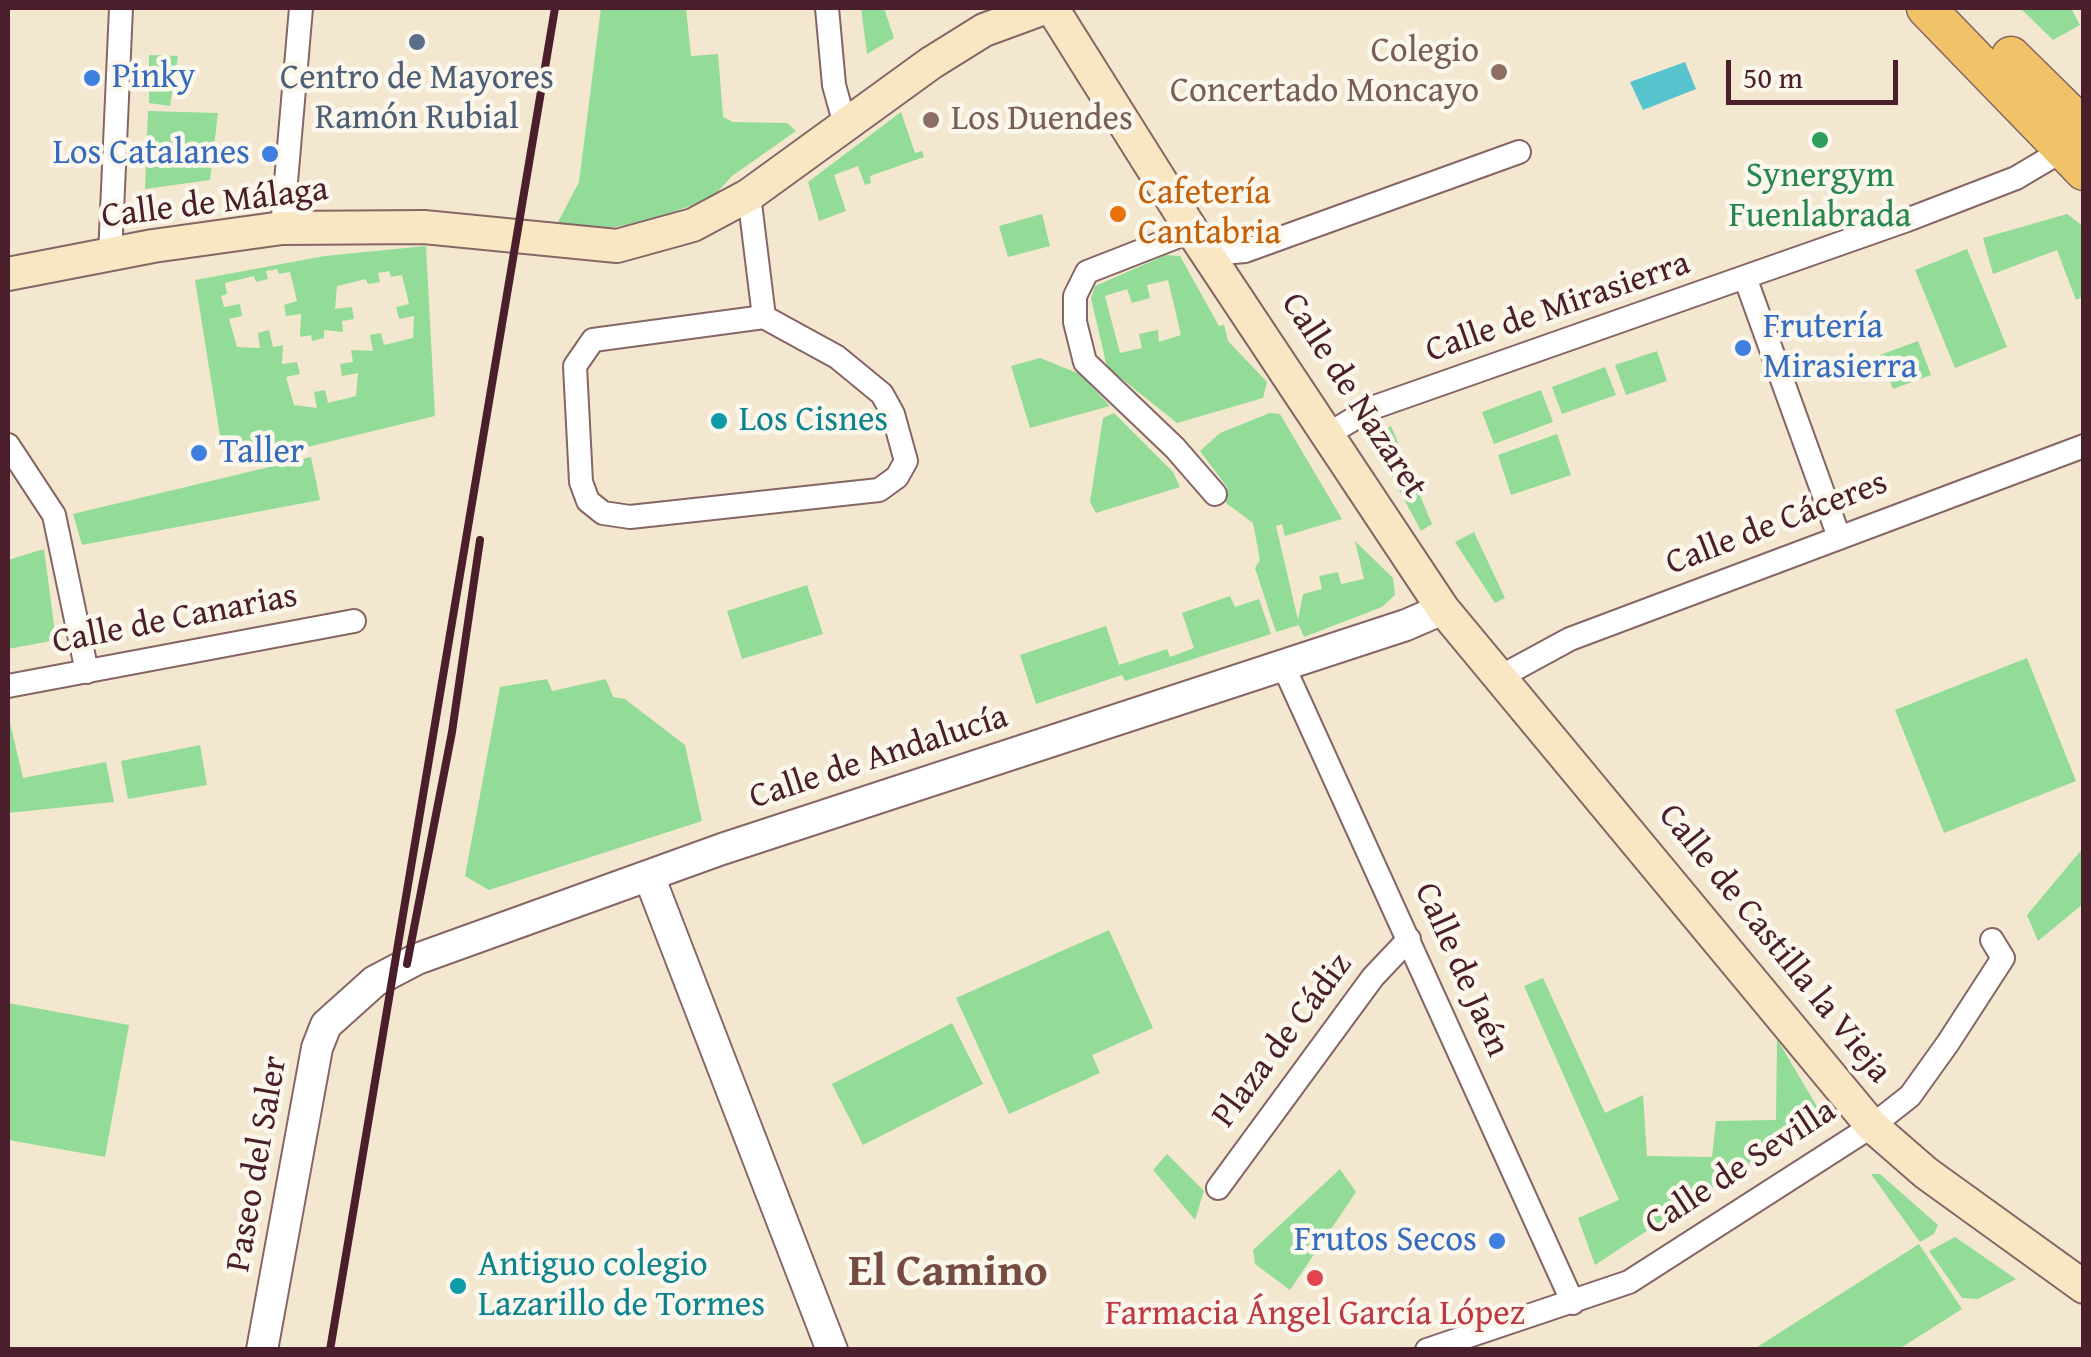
<!DOCTYPE html>
<html>
<head>
<meta charset="utf-8">
<style>
  body { margin:0 }
  #map { position:relative; width:2091px; height:1357px; overflow:hidden; background:#f4e7d0; font-family:"Gentium Book Plus",serif }
  canvas { display:block }
  .frame { position:absolute; inset:0; border:10px solid #4a1f2b; pointer-events:none }
  .scale { position:absolute; left:1726px; top:60px; width:172px; height:45px; box-sizing:border-box; border:5px solid #4a1f2b; border-top:0; padding-left:12px; font-size:30px; line-height:35px; white-space:nowrap; color:#4a1f2b; -webkit-text-stroke:8px #fbf7ec; paint-order:stroke }
</style>
</head>
<body>
<div id="map">
<canvas width="2091" height="1357"></canvas>
<div class="frame"></div>
<div class="scale">50 m</div>
</div>
<script>
const ctx = document.querySelector('canvas').getContext('2d');
ctx.lineJoin = 'round';
function paint(path, color) {
  ctx.fillStyle = color;
  ctx.fill(path, 'evenodd');
}
function poly(rows) {
  const path = new Path2D();
  for (const r of rows) {
    path.moveTo(r[0], r[1]);
    for (let i = 2; i < r.length; i += 2) path.lineTo(r[i], r[i + 1]);
  }
  return path;
}
function trace(path, color, width, dash) {
  ctx.strokeStyle = color;
  ctx.lineWidth = width;
  ctx.lineCap = dash ? 'butt' : 'round';
  ctx.setLineDash(dash || []);
  ctx.stroke(path);
}
function write(font, color, halo, rows, align = 'center') {
  ctx.font = font + ' "Gentium Book Plus",serif';
  ctx.lineWidth = 9;
  ctx.setLineDash([]);
  ctx.textBaseline = 'middle';
  ctx.strokeStyle = halo;
  ctx.fillStyle = color;
  for (const [text, x, y, turn = 0] of rows) {
    ctx.save();
    ctx.translate(x, y);
    ctx.rotate((+turn || 0) * Math.PI / 180);
    ctx.textAlign = isNaN(turn) ? turn : align;
    if (halo) ctx.strokeText(text, 0, 0);
    ctx.fillText(text, 0, 0);
    ctx.restore();
  }
}
paint(poly([
  [601,8,686,8,691,56,718,54,723,117,733,122,787,123,796,131,732,176,713,197,650,221,603,229,555,228,579,182],
  [861,8,884,8,894,38,867,54],
  [2020,8,2071,8,2080,25,2053,40],
  [149,55,178,56,170,106,149,103],
  [148,111,218,113,210,180,145,189],
  [901,112,915,153,922,151,924,157,870,176,871,183,865,185,858,166,834,175,846,211,819,221,808,182],
  [1042,214,1050,246,1008,257,999,226],
  [2067,214,2083,226,2083,297,2076,300,2057,250,1993,274,1983,238],
  [426,246,435,416,225,467,195,280,325,256],
  [277,269,279,274,290,272,297,301,284,305,286,316,301,314,300,337,311,335,312,341,324,338,324,330,343,332,342,321,354,319,352,307,335,309,337,286,366,279,368,284,380,282,378,273,389,271,391,277,402,275,409,304,396,307,399,319,414,316,413,338,384,345,381,333,370,335,373,351,351,350,353,362,340,364,342,376,358,373,356,396,328,403,325,390,314,392,317,408,294,405,286,377,300,374,297,362,282,364,283,345,273,347,269,330,258,333,260,348,237,347,229,319,242,316,240,304,224,307,221,296,227,294,225,283,254,276,256,282,268,279,266,271],
  [1967,249,2007,347,1955,368,1915,270],
  [1166,255,1180,256,1219,326,1224,325,1228,341,1267,382,1263,398,1177,423,1107,367,1091,298,1095,286],
  [1168,280,1181,335,1159,342,1158,330,1139,334,1142,348,1120,353,1105,296,1127,289,1132,303,1150,298,1147,285],
  [1918,341,1931,375,1893,389,1880,355],
  [1657,351,1667,381,1626,395,1615,365],
  [1040,358,1080,374,1110,406,1030,428,1011,366],
  [1605,367,1616,395,1562,414,1552,387],
  [1541,390,1553,422,1494,444,1482,412],
  [1114,413,1173,472,1180,487,1096,513,1090,502,1103,418],
  [1270,413,1280,414,1342,519,1285,536,1282,524,1276,526,1298,620,1303,594,1322,589,1319,576,1338,572,1341,584,1364,579,1355,541,1393,578,1395,595,1382,607,1304,637,1299,625,1276,632,1255,568,1260,560,1253,523,1226,503,1227,487,1200,451,1220,433],
  [1391,426,1432,524,1421,531,1371,437],
  [1557,434,1571,475,1511,495,1498,455],
  [311,457,320,500,82,545,73,514],
  [1474,532,1505,598,1495,603,1455,542],
  [44,549,56,640,8,649,8,560],
  [807,585,823,634,742,659,727,611],
  [1230,596,1235,607,1259,599,1271,634,1125,681,1122,675,1036,704,1020,655,1106,626,1119,665,1167,649,1170,657,1194,648,1182,613],
  [2027,658,2076,781,1944,833,1895,710],
  [547,679,552,691,606,679,613,697,625,699,685,745,702,821,489,890,465,876,500,687],
  [10,722,23,778,106,762,114,802,8,813],
  [200,745,207,785,128,799,121,761],
  [2083,848,2083,904,2038,941,2027,915],
  [1109,930,1153,1028,1092,1055,1100,1073,1009,1114,956,998],
  [1543,978,1605,1113,1643,1095,1647,1156,1712,1157,1716,1121,1776,1120,1777,1039,1822,1115,1595,1265,1578,1218,1619,1200,1524,986],
  [8,1003,129,1025,105,1157,8,1140],
  [952,1023,983,1084,863,1145,832,1084],
  [1167,1154,1204,1191,1195,1220,1153,1170],
  [1340,1169,1356,1192,1290,1290,1255,1264,1253,1250],
  [1871,1174,1880,1174,1938,1225,1934,1234,1920,1242],
  [1955,1237,2016,1279,1978,1299,1962,1298,1929,1251],
  [1919,1244,1962,1309,1899,1349,1754,1349]
]), '#92dc97');
paint(poly([
  [1685,62,1696,89,1643,110,1630,82]
]), '#56c3cd');
const minor = poly([
  [827,8,834,85,845,125],
  [749,195,764,317],
  [282,228,301,8],
  [1192,231,1087,272,1075,296,1075,322,1085,362,1175,448,1215,494],
  [1210,254,1245,251,1519,152],
  [110,256,121,8],
  [1746,280,1839,537],
  [764,317,837,357,882,394,893,414,906,461,897,477,879,490,630,517,603,513,588,501,581,482,575,366,593,340,764,317],
  [1330,433,1372,408,1907,220,2016,178,2070,146],
  [8,445,54,515,87,672],
  [1283,665,1573,1303],
  [1500,677,1570,639,2084,446],
  [8,686,354,621],
  [1218,1188,1373,977,1409,939],
  [1427,1350,1629,1282,1872,1126,1910,1096,1948,1043,2003,958,1992,940]
]);
const tertiary = poly([
  [649,876,832,1350],
  [262,1350,317,1048,326,1025,375,981,417,959,722,849,1406,625,1443,609]
]);
const secondary = poly([
  [1052,8,1192,231,1443,609,1872,1126,1926,1173,2084,1287],
  [8,274,153,246,282,228,424,227,617,246,693,225,749,195,931,63,984,30,1044,8]
]);
const primary = poly([
  [1926,8,2084,171],
  [2011,56,2084,128]
]);
trace(minor, '#866565', 26);
trace(tertiary, '#866565', 34);
trace(secondary, '#866565', 36);
trace(primary, '#866565', 41);
trace(minor, '#fff', 22);
trace(tertiary, '#fff', 30);
trace(secondary, '#f9e7c3', 32);
trace(primary, '#f1c369', 38);
trace(poly([
  [407,964,452,732,480,540],
  [330,1350,555,8]
]), '#4a1f2b', 8);
for (const [x, y, r, color] of [
  [417,42,10,"#5c6f8a"],
  [1499,72,10,"#8d6e63"],
  [92,78,10,"#3f7fe0"],
  [931,120,10,"#8d6e63"],
  [1820,140,10,"#2e9e5b"],
  [270,154,10,"#3f7fe0"],
  [1118,214,10,"#e8710a"],
  [1743,348,10,"#3f7fe0"],
  [719,421,10,"#0f9aa8"],
  [199,453,10,"#3f7fe0"],
  [1497,1241,10,"#3f7fe0"],
  [1315,1278,10,"#e0444e"],
  [458,1286,10,"#0f9aa8"]
]) {
  const dot = new Path2D();
  dot.arc(x, y, r, 0, 2 * Math.PI);
  ctx.fillStyle = color;
  ctx.fill(dot);
  trace(dot, '#fbf7ec', 4);
}
write('35px', '#785e54', '#fbf7ec', [
  ["Colegio",1479,52],
  ["Concertado Moncayo",1479,92],
  ["Los Duendes",951,120,"left"]
], 'right');
write('35px', '#366cbe', '#fbf7ec', [
  ["Pinky",112,78],
  ["Los Catalanes",250,154,"right"],
  ["Frutería",1763,328],
  ["Mirasierra",1763,368],
  ["Taller",219,453],
  ["Frutos Secos",1477,1241,"right"]
], 'left');
write('35px', '#4e5e75', '#fbf7ec', [
  ["Centro de Mayores",417,79],
  ["Ramón Rubial",417,119]
]);
write('35px', '#27864d', '#fbf7ec', [
  ["Synergym",1820,177],
  ["Fuenlabrada",1820,217]
]);
write('35px', '#c56008', '#fbf7ec', [
  ["Cafetería",1138,194],
  ["Cantabria",1138,234]
], 'left');
write('35px', '#4a1f2b', '#fbf7ec', [
  ["Calle de Málaga",215,204,-7],
  ["Calle de Mirasierra",1558,308,-19],
  ["Calle de Nazaret",1353,396,57],
  ["Calle de Cáceres",1777,524,-21],
  ["Calle de Canarias",175,620,-11],
  ["Calle de Andalucía",879,758,-18],
  ["Calle de Castilla la Vieja",1774,944,51],
  ["Calle de Jaén",1461,970,66],
  ["Plaza de Cádiz",1283,1041,-53],
  ["Paseo del Saler",258,1164,-80],
  ["Calle de Sevilla",1741,1168,-33]
]);
write('35px', '#0d838f', '#fbf7ec', [
  ["Los Cisnes",739,421],
  ["Antiguo colegio",478,1266],
  ["Lazarillo de Tormes",478,1306]
], 'left');
write('35px', '#be3a42', '#fbf7ec', [
  ["Farmacia Ángel García López",1315,1315]
]);
write('bold 45px', '#754b42', '#fbf7ec', [
  ["El Camino",948,1274]
]);
</script>
</body>
</html>
